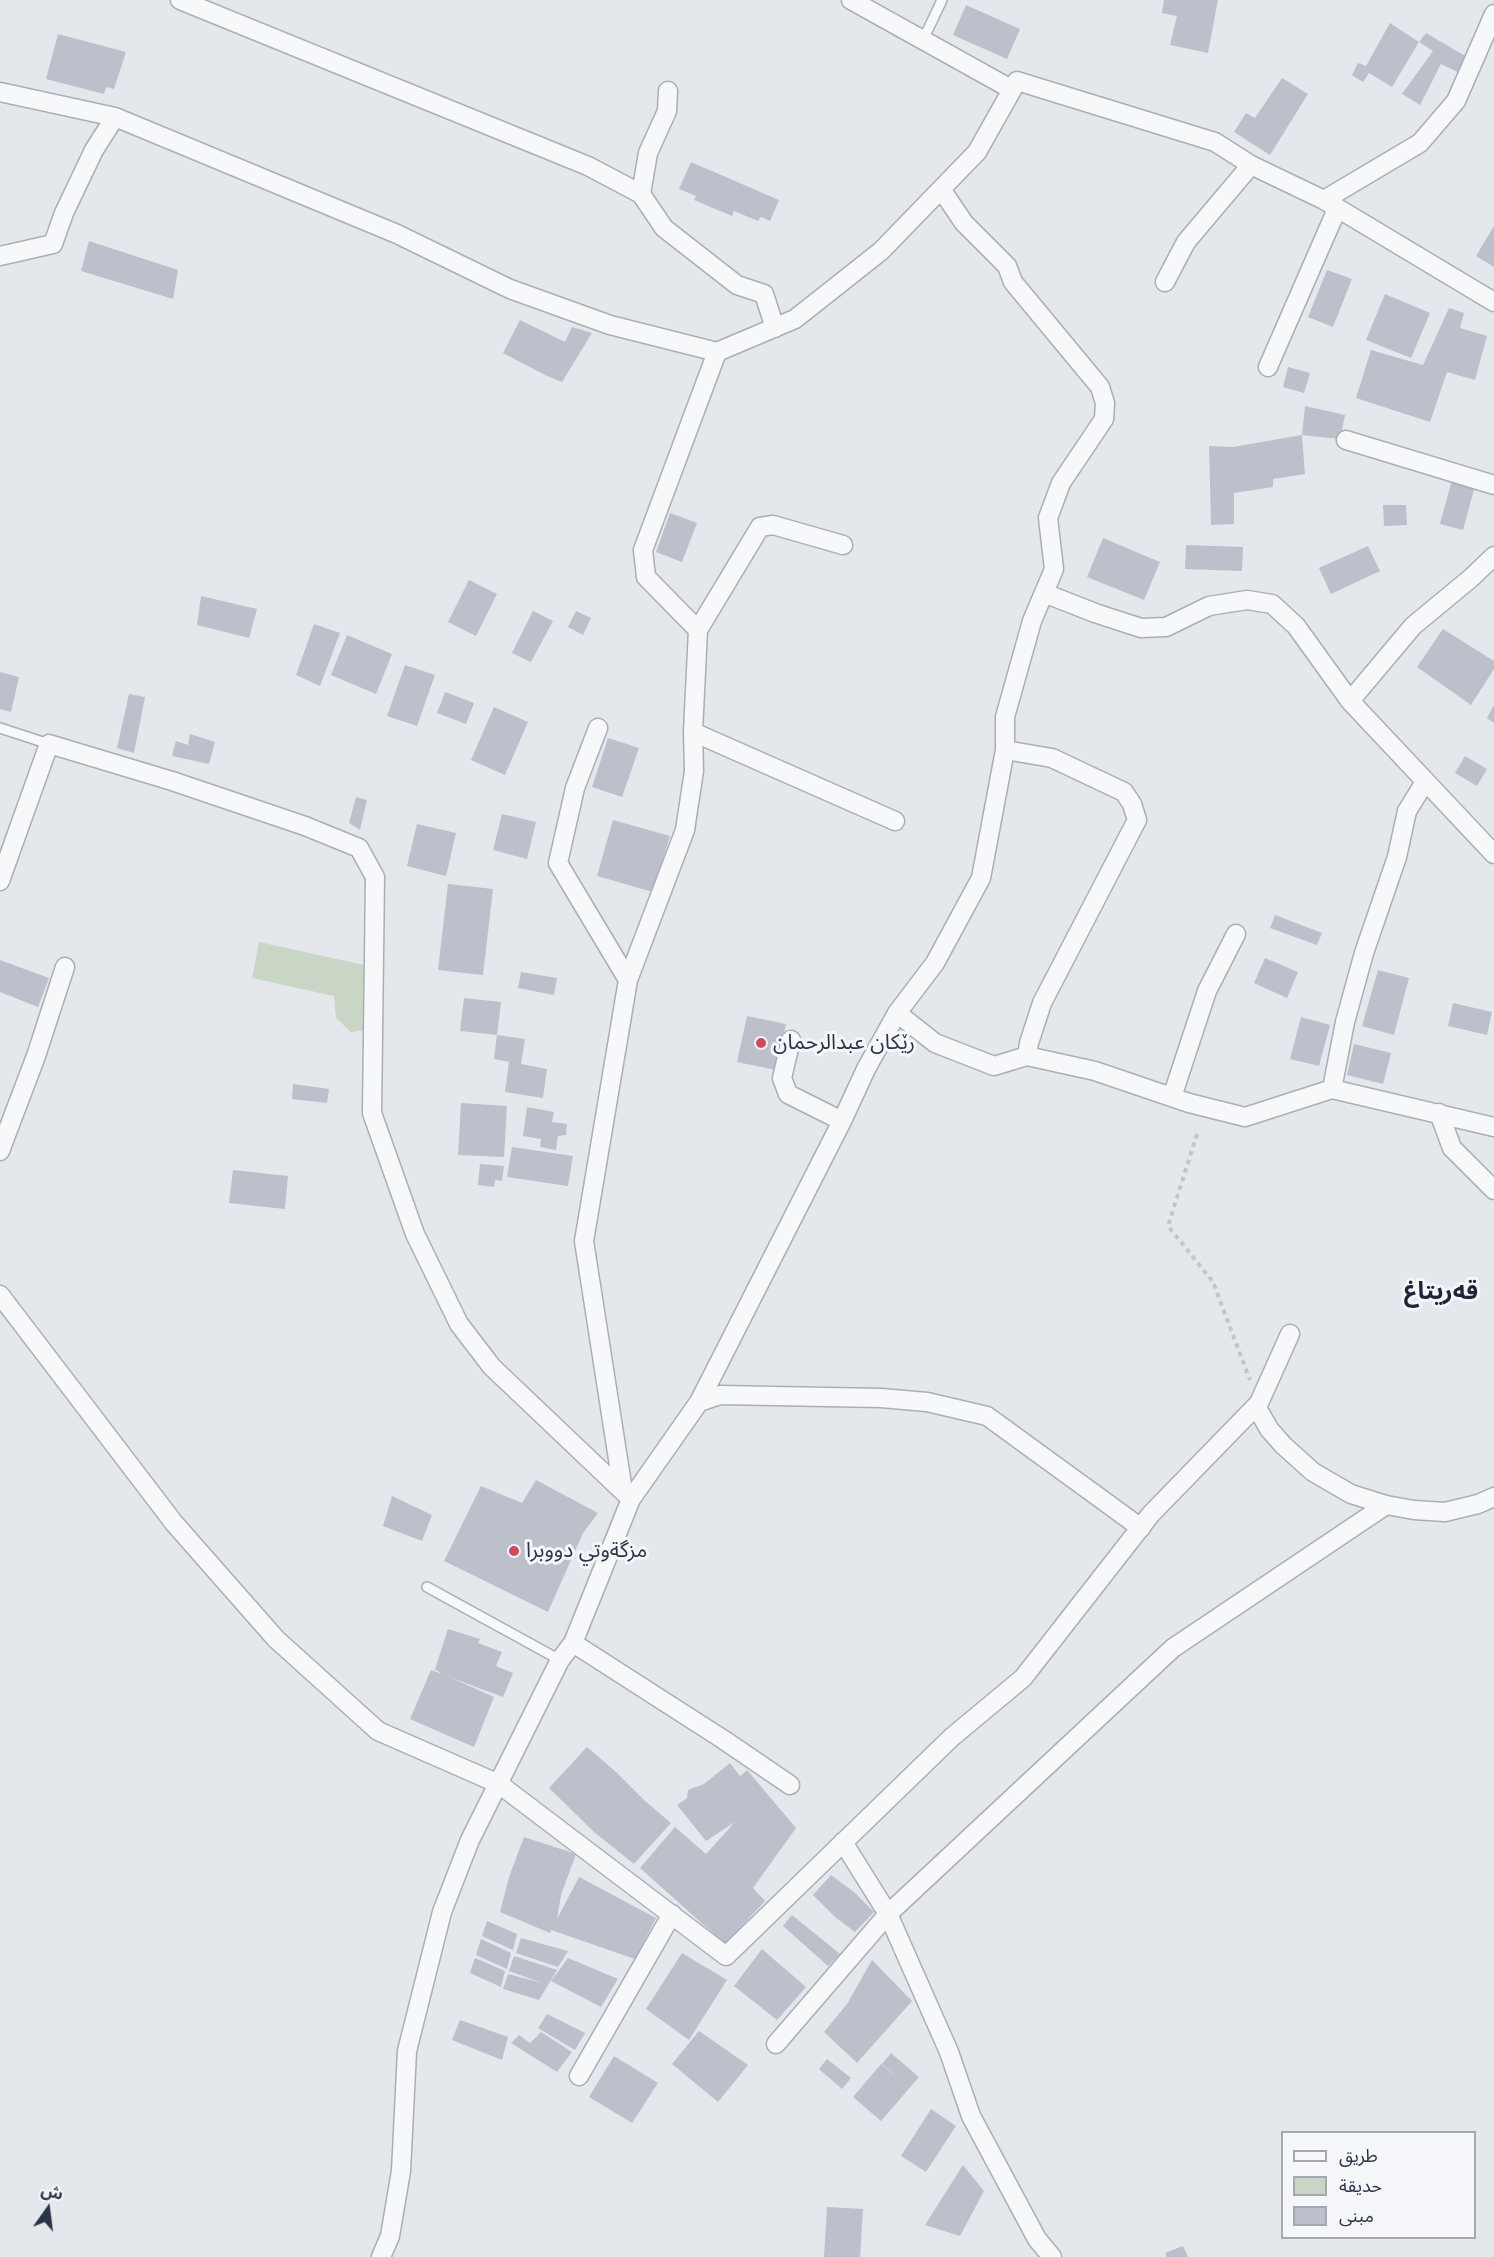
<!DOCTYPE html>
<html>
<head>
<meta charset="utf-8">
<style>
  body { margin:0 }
  #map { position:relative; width:1494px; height:2257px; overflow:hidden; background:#e4e7ec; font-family:Mulish,"Noto Sans Arabic",sans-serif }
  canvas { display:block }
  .legend { position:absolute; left:1281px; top:2131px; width:195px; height:108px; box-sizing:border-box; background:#f4f6f9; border:2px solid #a4a8b1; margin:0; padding:8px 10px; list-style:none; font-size:18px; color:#2b3445 }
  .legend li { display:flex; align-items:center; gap:12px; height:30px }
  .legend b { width:30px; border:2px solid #a4a8b1 }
  .north { position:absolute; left:18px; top:2179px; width:60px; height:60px; -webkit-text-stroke:4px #f4f6f9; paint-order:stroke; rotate:14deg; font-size:16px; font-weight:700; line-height:24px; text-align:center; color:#2b3445 }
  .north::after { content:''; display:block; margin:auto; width:21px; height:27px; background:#2b3445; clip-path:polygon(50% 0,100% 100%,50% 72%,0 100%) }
</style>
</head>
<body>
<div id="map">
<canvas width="1494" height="2257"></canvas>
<ul class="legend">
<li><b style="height:8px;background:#f7f8fa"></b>طريق</li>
<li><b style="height:16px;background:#c9d6c5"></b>حديقة</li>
<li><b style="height:16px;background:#bbc0ca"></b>مبنى</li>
</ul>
<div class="north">ش</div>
</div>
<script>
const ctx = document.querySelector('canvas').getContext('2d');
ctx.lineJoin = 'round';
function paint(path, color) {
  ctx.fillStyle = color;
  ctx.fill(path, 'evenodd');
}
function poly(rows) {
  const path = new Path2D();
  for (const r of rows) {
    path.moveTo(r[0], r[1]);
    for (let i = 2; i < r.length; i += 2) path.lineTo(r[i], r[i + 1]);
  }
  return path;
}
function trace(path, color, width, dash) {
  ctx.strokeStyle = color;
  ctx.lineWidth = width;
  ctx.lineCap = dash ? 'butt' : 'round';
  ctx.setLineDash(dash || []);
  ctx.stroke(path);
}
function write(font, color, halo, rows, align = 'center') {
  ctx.font = font + ' Mulish,"Noto Sans Arabic",sans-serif';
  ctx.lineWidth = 6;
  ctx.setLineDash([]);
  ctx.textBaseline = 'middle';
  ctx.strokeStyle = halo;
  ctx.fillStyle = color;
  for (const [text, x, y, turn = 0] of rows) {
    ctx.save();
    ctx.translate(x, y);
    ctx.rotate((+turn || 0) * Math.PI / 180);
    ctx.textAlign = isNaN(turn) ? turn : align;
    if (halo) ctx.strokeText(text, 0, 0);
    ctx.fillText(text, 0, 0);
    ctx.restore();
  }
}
paint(poly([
  [259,942,364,965,365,1030,351,1032,336,1018,334,996,252,978]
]), '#c9d6c5');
paint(poly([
  [1164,0,1218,0,1208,53,1170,45,1177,16,1162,13],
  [966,5,1020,29,1007,59,953,35],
  [1390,23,1419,42,1392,87,1369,73,1363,82,1352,75,1358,63,1366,66],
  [1426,33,1472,60,1464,75,1441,64,1420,105,1402,94,1433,51,1419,42],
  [58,34,126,52,114,89,106,87,104,94,46,79],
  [1282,78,1308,94,1270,155,1234,132,1246,113,1255,118],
  [691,162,779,200,770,221,761,217,758,221,734,211,732,216,694,200,696,196,679,189],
  [1494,226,1494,267,1476,256],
  [89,241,178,270,173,299,81,271],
  [1327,270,1352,279,1333,327,1308,317],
  [1385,294,1430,313,1411,358,1366,340],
  [1449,308,1464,313,1460,328,1487,336,1475,380,1447,372,1430,422,1356,398,1371,350,1423,365],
  [520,320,565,342,572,327,592,333,562,382,547,376,503,353],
  [1288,367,1310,373,1304,393,1283,387],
  [1305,406,1345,415,1340,439,1302,435,1305,474,1273,479,1273,487,1234,493,1234,524,1211,525,1209,446,1233,447,1302,435],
  [1453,476,1476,482,1463,530,1440,524],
  [1383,505,1406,505,1407,525,1384,526],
  [670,513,697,523,682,562,656,552],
  [1103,538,1160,562,1144,600,1087,577],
  [1186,545,1243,547,1242,571,1185,569],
  [1368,546,1380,571,1331,594,1319,568],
  [469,580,497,594,476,636,448,622],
  [201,596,257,609,249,638,197,625],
  [533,611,553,621,531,662,512,653],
  [576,611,591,618,583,635,568,627],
  [314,624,340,633,320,686,296,675],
  [1443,629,1494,661,1494,669,1471,705,1417,667],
  [347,635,392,654,376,694,331,675],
  [405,665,435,675,417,726,387,716],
  [0,672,19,677,11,712,0,709],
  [445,692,474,703,466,724,437,713],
  [129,694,145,697,134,753,117,748],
  [1494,705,1494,723,1487,718],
  [494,707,528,722,505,775,471,760],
  [190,734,215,742,209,764,172,756,176,741,188,745],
  [608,738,639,748,622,797,592,787],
  [1465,756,1487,769,1477,786,1455,773],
  [356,797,367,800,360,830,349,823],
  [502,814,536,822,527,859,493,850],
  [613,820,670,836,653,892,597,876],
  [417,824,456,833,446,876,407,866],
  [448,884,493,889,483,975,438,970],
  [1275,915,1322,933,1317,945,1270,928],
  [1265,958,1298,972,1287,998,1254,983],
  [0,960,49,978,38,1007,0,992],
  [1378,970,1409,978,1394,1035,1362,1026],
  [521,972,557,978,554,995,518,988],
  [464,998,501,1002,497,1035,525,1039,521,1064,547,1069,543,1098,505,1092,509,1062,494,1059,497,1035,460,1031],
  [1453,1003,1492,1012,1487,1035,1448,1026],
  [747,1016,786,1024,776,1070,737,1062],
  [1301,1017,1330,1025,1319,1066,1290,1059],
  [1354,1044,1391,1053,1383,1084,1347,1075],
  [293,1084,329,1089,327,1103,292,1099],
  [461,1103,507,1106,504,1157,458,1155],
  [527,1107,554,1112,552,1122,567,1124,566,1135,558,1136,556,1150,540,1147,541,1139,523,1136],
  [512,1147,573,1156,568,1186,507,1177],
  [480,1164,504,1166,502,1181,495,1180,494,1187,478,1185],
  [233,1170,288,1176,285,1209,229,1203],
  [536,1480,598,1513,583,1533,548,1612,444,1561,481,1486,522,1503],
  [392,1496,432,1515,422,1541,383,1526],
  [448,1629,480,1639,478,1643,502,1652,496,1666,513,1673,503,1697,449,1677,494,1697,474,1747,410,1719,431,1670,442,1674,435,1669],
  [587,1747,616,1772,645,1801,671,1823,634,1864,594,1832,549,1788],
  [730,1763,740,1776,747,1770,796,1828,753,1888,765,1901,725,1944,640,1868,675,1827,706,1854,735,1822,706,1841,677,1805,687,1798,688,1790,704,1784],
  [524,1837,576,1854,561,1895,557,1919,579,1877,656,1918,635,1959,551,1930,550,1933,500,1912,509,1877],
  [831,1875,854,1892,874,1912,855,1932,835,1917,813,1895],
  [792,1915,840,1954,828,1966,783,1926],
  [487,1921,517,1934,513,1950,482,1936],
  [521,1938,568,1951,558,1967,516,1953],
  [481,1939,511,1953,507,1969,476,1955],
  [762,1949,806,1987,777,2020,734,1986],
  [682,1953,727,1980,689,2040,646,2009],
  [514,1956,557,1970,539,2000,503,1989,508,1974,542,1983,509,1971],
  [475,1958,505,1971,501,1987,470,1973],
  [568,1958,618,1979,601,2007,551,1981],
  [872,1960,912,2001,857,2063,824,2032,847,2004],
  [547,2014,585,2033,575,2050,538,2028],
  [460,2020,508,2037,502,2060,452,2040],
  [699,2031,748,2065,718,2102,672,2064],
  [541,2032,572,2052,557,2072,511,2043,519,2035,530,2043],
  [891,2053,919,2077,881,2121,853,2097,881,2064,899,2079,882,2064],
  [614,2056,658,2083,632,2123,589,2097],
  [827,2059,851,2078,842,2089,819,2069],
  [931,2109,956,2126,926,2172,901,2156],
  [963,2165,984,2191,960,2236,925,2225],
  [827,2207,863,2209,860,2257,824,2257],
  [1183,2246,1188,2257,1167,2257,1165,2253]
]), '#bbc0ca');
const service = poly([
  [923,40,942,0],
  [0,728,49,744],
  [427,1587,560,1660]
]);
const minor = poly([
  [180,0,588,166,641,194],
  [851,0,1011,89],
  [668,91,667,111,648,153,641,194,664,228,737,285,764,294,775,328],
  [0,92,115,117],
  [1324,200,1420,143,1456,101,1494,14],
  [0,256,53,244,64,213,94,150,115,117,397,234,510,289,610,325,717,352,795,319,881,251,977,152,1017,81,1215,142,1251,165,1324,200,1494,302],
  [1165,282,1186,242,1251,165],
  [1268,367,1337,209],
  [1346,440,1494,485],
  [1494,556,1471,578,1413,626,1350,701,1494,854],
  [1044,593,1095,613,1141,628,1166,627,1209,606,1247,600,1272,604,1296,626,1350,701],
  [698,630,760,527,773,525,843,545],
  [598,728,575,788,558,863,628,980],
  [693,732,895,821],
  [1005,750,1052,758,1124,792,1132,804,1137,820,1042,1003,1029,1043,1027,1056],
  [1425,782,1407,811,1397,857,1364,953,1345,1022,1332,1089,1494,1127],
  [0,881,49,744,172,781,305,826,359,848,375,877,372,1113,415,1234,459,1324,492,1367,631,1499,573,1643,560,1660,470,1840,442,1912,407,2051,401,2171,390,2236,381,2257],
  [897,1013,935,1043,994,1066,1027,1056,1095,1071,1189,1103,1245,1117,1332,1089],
  [791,1040,782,1078,788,1094,842,1121],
  [1172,1097,1207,991,1236,934],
  [1439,1113,1452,1148,1494,1190],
  [0,1151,36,1056,65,967],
  [0,1295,174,1523,276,1639,378,1731,499,1784,726,1956,952,1737,1023,1678,1151,1514,1259,1403,1290,1334],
  [699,1402,720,1395,881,1398,927,1402,987,1416,1141,1528],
  [1256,1406,1269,1429,1283,1445,1313,1472,1351,1494,1386,1505,1414,1510,1445,1512,1478,1504,1494,1497],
  [623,1491,584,1241,628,980,685,830,694,771,693,732,698,630,646,577,643,550,717,352],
  [631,1499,699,1402,842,1121,866,1069,897,1013,935,963,981,878,1005,750,1005,717,1032,621,1054,569,1048,518,1061,483,1104,419,1105,403,1100,387,1013,282,1007,266,964,223,941,189],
  [573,1643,724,1740,790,1785],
  [843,1842,888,1914,949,2052,971,2116,1037,2239,1052,2257],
  [776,2044,888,1914,1173,1648,1386,1505],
  [579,2076,672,1914]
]);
trace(service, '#a9aeb7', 12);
trace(minor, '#a9aeb7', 21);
trace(poly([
  [1197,1134,1168,1226,1213,1282,1250,1380]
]), '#c2c5cb', 4, [4.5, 4.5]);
trace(service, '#f7f8fa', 9);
trace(minor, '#f7f8fa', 18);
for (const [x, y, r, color] of [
  [761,1043,6,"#d1495b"],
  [514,1551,6,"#d1495b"]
]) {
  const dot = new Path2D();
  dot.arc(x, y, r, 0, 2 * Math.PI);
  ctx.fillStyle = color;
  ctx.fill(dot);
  trace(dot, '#f4f6f9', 2);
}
write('21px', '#2b3445', '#f4f6f9', [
  ["رێكان عبدالرحمان",773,1043],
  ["مزگةوتي دووبرا",526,1551]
], 'left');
write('bold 24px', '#1d2536', '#f4f6f9', [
  ["قەریتاغ",1441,1292]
]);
</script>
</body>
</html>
